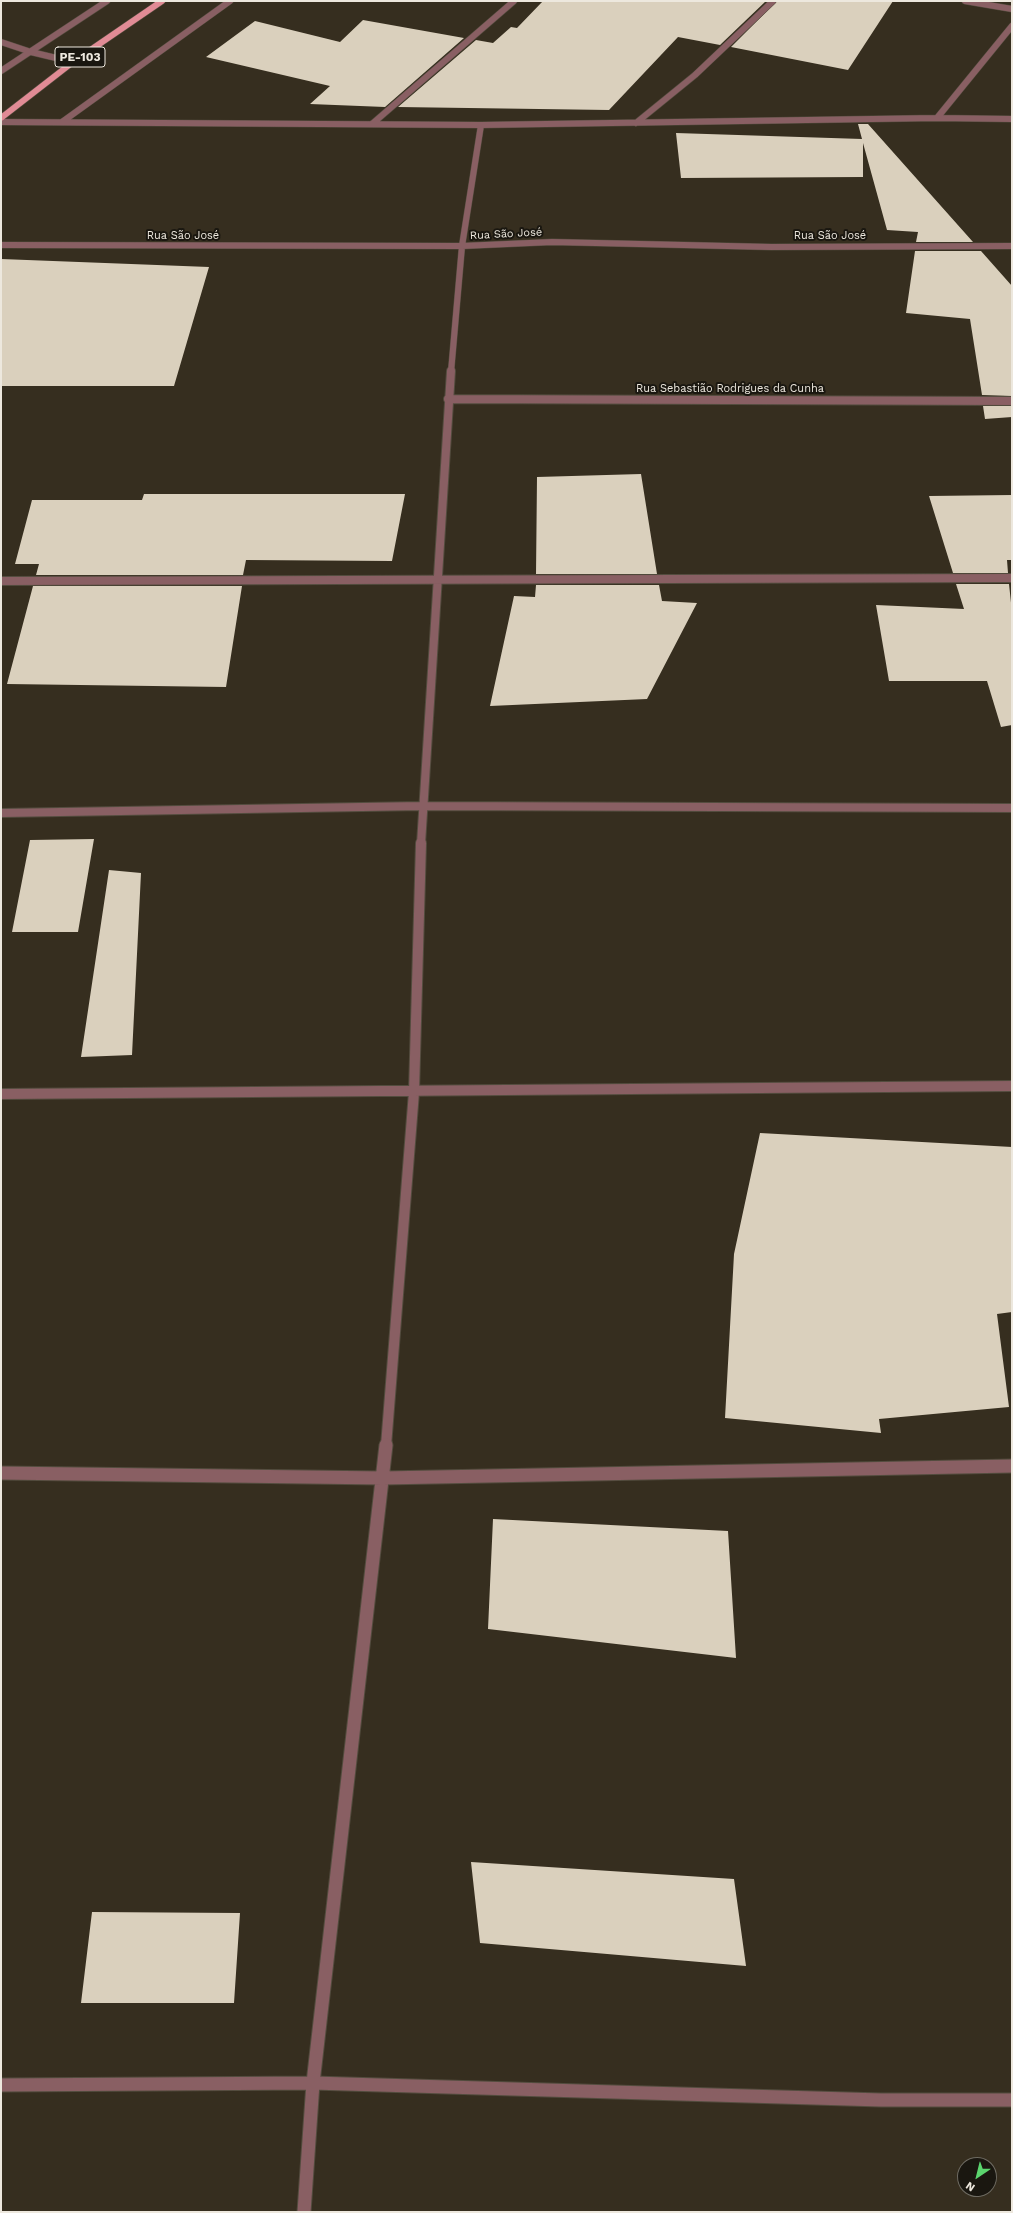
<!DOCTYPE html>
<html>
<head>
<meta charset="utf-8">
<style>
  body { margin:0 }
  #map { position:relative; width:1013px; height:2213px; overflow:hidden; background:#362e1f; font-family:"Work Sans",sans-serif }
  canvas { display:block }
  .frame { position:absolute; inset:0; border:2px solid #ede8de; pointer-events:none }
  .north { position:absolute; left:957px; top:2157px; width:40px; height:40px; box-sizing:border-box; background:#1a1710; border:1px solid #6e6b62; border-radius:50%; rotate:215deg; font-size:11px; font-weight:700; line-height:16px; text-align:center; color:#ede8de }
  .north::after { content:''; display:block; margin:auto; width:14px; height:18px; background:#5bd56e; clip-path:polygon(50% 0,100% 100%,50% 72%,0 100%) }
</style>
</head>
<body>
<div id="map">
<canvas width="1013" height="2213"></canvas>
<div class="frame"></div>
<div class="north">N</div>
</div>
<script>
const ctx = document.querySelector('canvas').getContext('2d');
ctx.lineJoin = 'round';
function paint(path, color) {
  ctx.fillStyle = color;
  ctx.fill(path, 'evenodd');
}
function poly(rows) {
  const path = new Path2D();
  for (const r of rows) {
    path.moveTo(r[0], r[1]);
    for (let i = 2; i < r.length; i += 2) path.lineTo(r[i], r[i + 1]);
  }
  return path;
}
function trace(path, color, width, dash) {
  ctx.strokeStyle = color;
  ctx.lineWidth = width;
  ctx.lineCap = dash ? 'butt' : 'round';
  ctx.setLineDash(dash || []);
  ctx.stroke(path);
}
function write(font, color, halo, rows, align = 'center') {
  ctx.font = font + ' "Work Sans",sans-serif';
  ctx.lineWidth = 4;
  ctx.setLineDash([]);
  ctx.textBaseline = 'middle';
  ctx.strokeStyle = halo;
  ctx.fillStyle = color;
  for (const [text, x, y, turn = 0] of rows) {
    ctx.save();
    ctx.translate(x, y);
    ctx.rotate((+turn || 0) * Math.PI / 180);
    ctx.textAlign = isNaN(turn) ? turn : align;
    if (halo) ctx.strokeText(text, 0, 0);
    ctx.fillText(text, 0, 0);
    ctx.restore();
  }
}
paint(poly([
  [543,1,766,1,720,45,678,37,609,110,398,107,476,40,493,43,511,27,517,28],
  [777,1,893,1,848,70,731,47],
  [363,20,464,38,385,107,310,104,330,86,206,57,255,21,340,42],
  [858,124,868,124,973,242,916,242,918,232,887,230,863,143,863,177,681,178,676,133,862,139],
  [915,251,981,251,1012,286,1012,396,982,395,970,319,906,313],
  [1,259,209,267,174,386,1,386],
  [983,406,1012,406,1012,417,985,419],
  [641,474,657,574,536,574,537,477],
  [144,494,405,494,392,561,246,560,243,575,36,575,39,564,15,564,32,500,142,500],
  [1012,495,1012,560,1007,560,1008,573,953,573,929,496],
  [956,584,1009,584,1012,612,1012,725,1001,727,987,681,889,681,876,605,964,609],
  [536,585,659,585,662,601,697,603,647,699,490,706,514,596,535,597],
  [33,586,242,586,226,687,7,684],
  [94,839,78,932,12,932,30,840],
  [109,870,141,873,132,1055,81,1057],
  [760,1133,1012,1147,1012,1312,997,1314,1009,1407,879,1419,881,1433,725,1418,734,1254],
  [493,1519,728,1531,736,1658,488,1629],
  [471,1862,734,1879,746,1966,480,1943],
  [92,1912,240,1913,234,2003,81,2003]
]), '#dad0bd');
const minorFar3 = poly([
  [965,1,1012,9],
  [1,42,31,52,73,62],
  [1,71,107,1],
  [937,118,1012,26],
  [1,122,481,125,937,118,1012,119],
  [62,122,230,1],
  [636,123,695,75,773,1],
  [372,124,514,1],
  [1,245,462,246,552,242,771,247,1012,246],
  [451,372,462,246,481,125]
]);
const minorFar2 = poly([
  [448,399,1012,401],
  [1,581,1012,578],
  [1,813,422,806,1012,808],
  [421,844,451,371]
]);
const minorFar1 = poly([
  [1,1094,1012,1086],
  [386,1446,414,1092,421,843]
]);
const minor = poly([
  [1,1473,383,1478,1012,1466],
  [1,2085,313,2083,881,2100,1012,2100],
  [304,2212,313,2083,386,1445]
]);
const primary = poly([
  [1,118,73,62,162,1]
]);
trace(minorFar3, '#534c3e', 7);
trace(minorFar2, '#534c3e', 10);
trace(minorFar1, '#534c3e', 12);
trace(minor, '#534c3e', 15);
trace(primary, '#534c3e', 7);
trace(minorFar3, '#895f63', 6);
trace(minorFar2, '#895f63', 8);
trace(minorFar1, '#895f63', 10);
trace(minor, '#895f63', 13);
trace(primary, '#e18b95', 6);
write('11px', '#ede8de', '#1a1710', [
  ["Rua São José",506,234,-3],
  ["Rua São José",183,236],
  ["Rua São José",830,236],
  ["Rua Sebastião Rodrigues da Cunha",730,389]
]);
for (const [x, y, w] of [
  [80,57,50]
]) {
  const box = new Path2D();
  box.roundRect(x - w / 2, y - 10, w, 20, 3);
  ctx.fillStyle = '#1a1710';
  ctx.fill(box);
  trace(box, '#ede8de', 1);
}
write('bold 12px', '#ede8de', null, [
  ["PE-103",80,57]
]);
</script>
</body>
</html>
